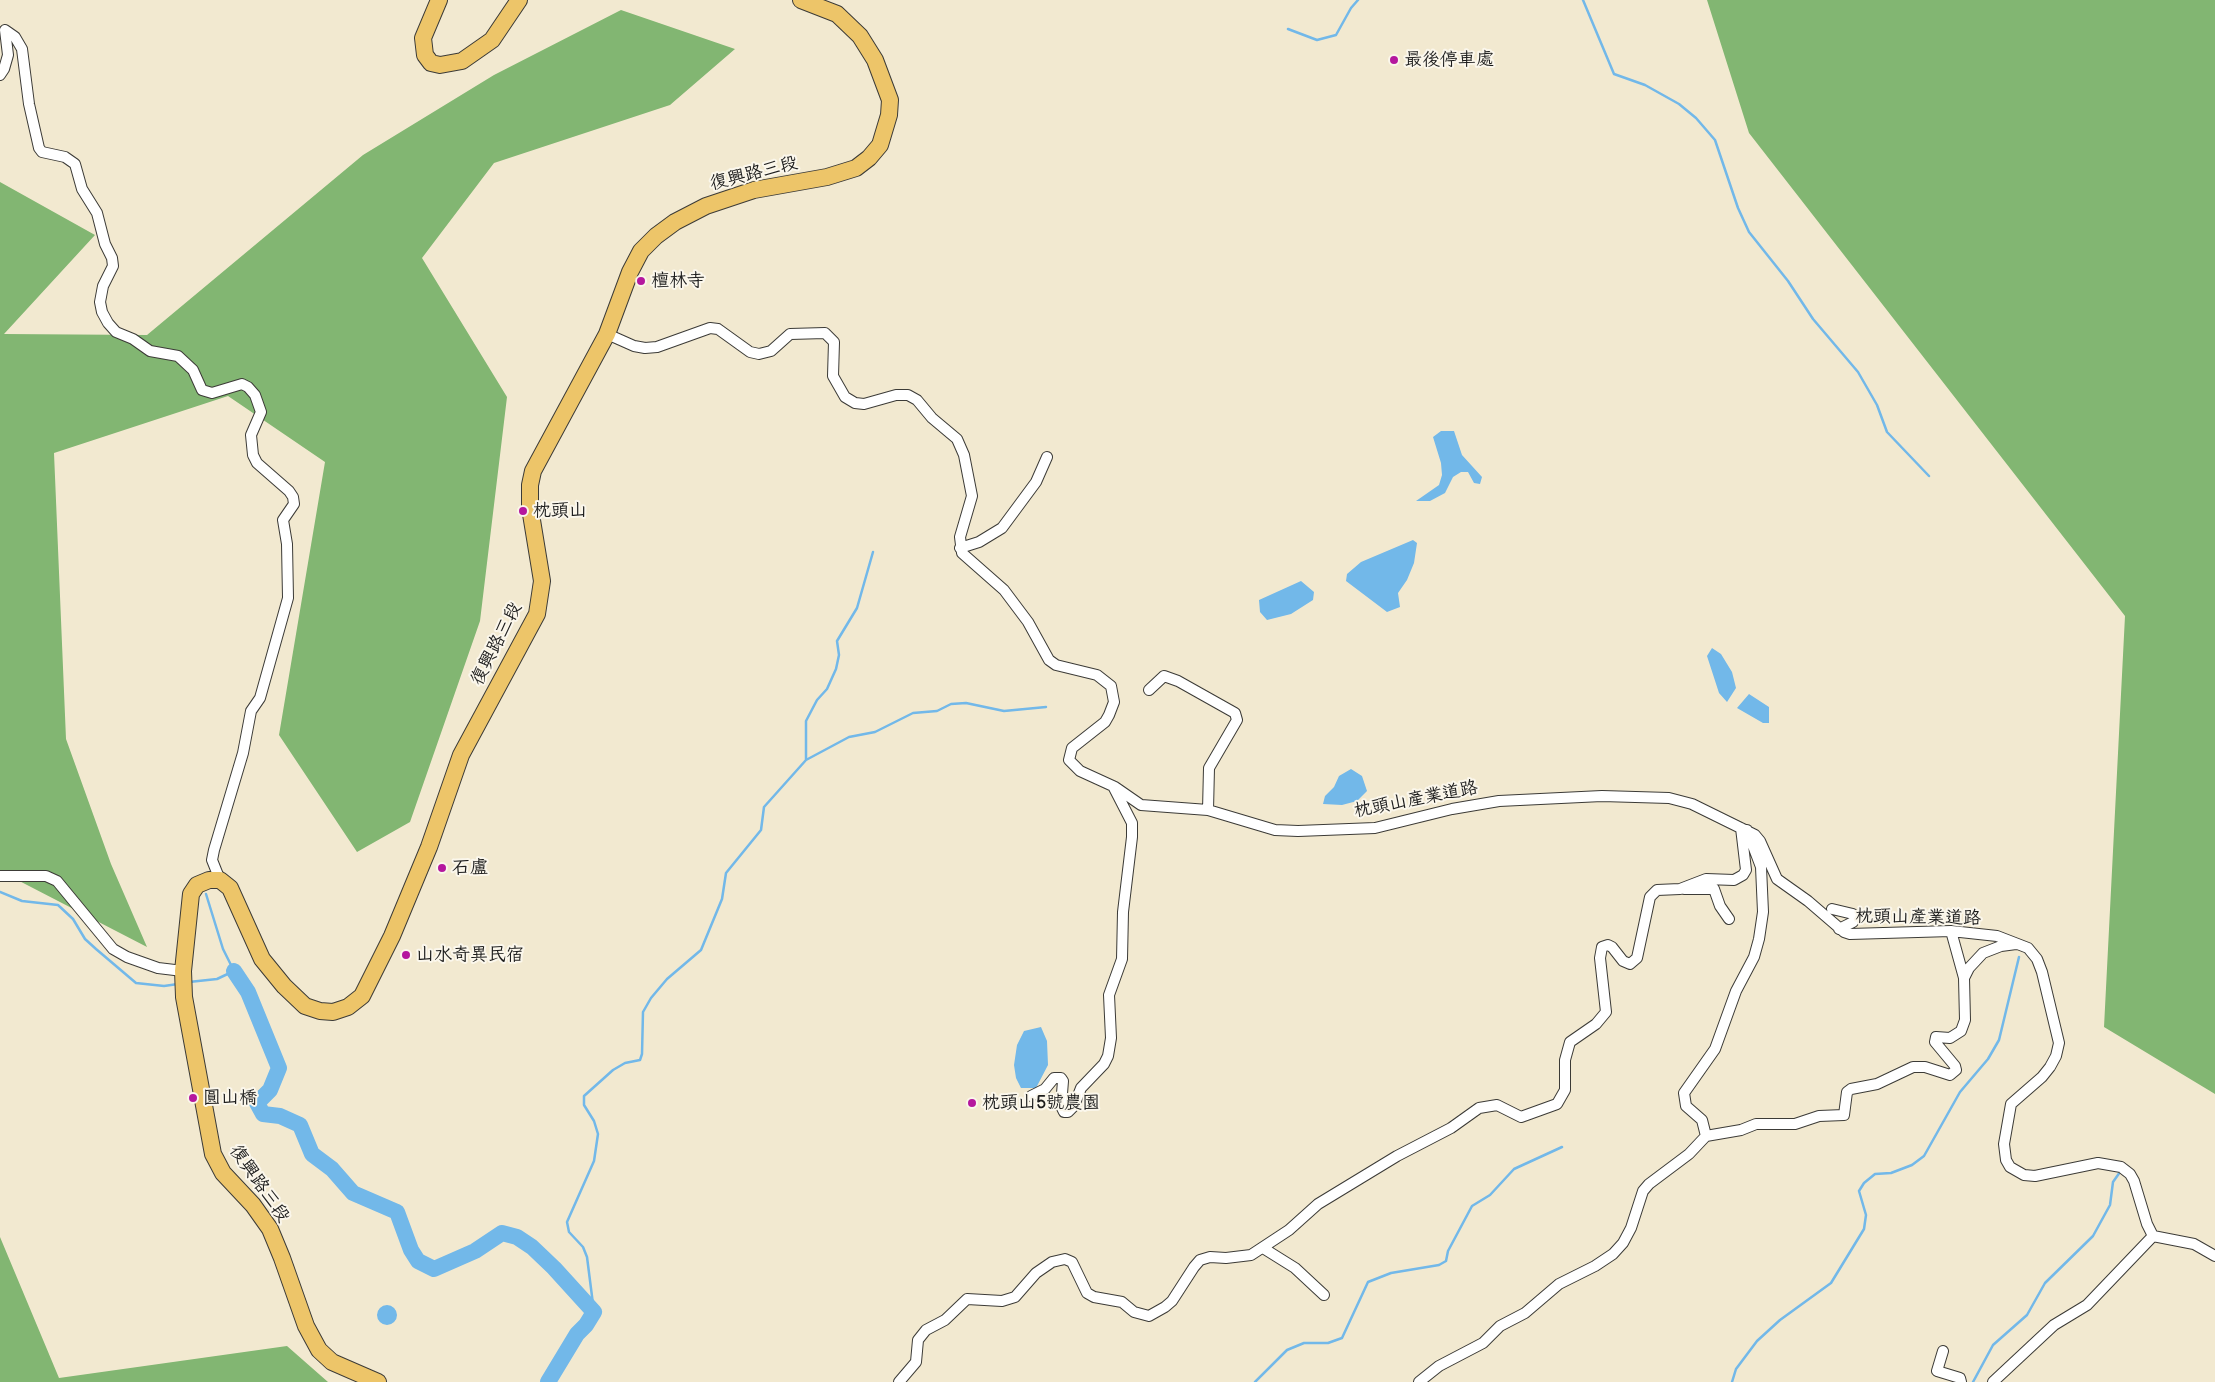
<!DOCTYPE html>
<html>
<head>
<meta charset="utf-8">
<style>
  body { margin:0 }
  canvas { display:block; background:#f2e9d0 }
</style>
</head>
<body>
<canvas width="2215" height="1382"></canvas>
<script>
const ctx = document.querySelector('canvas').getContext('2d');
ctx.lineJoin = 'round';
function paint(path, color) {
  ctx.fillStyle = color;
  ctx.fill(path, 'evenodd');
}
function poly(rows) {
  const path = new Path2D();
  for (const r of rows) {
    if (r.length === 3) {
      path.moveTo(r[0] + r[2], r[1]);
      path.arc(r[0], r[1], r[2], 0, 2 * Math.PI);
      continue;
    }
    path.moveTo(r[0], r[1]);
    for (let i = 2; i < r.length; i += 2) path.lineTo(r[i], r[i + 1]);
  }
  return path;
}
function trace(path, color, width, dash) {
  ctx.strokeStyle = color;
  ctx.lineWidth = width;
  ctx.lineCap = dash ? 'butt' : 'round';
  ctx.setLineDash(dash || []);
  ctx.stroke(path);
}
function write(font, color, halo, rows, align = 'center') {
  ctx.font = font + ' "Balsamiq Sans","LXGW WenKai TC",sans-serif';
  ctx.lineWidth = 4;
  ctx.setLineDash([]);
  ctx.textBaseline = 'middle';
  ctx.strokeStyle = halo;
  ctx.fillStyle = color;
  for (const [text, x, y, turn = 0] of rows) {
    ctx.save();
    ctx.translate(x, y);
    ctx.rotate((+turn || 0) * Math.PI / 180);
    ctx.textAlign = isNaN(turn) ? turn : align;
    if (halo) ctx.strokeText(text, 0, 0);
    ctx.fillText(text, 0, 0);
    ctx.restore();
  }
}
paint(poly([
  [1707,0,2215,0,2215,1094,2104,1027,2125,616,1749,133],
  [621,10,735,49,670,105,494,163,422,258,507,397,480,621,410,822,357,852,279,735,325,462,228,396,54,453,66,739,111,864,147,947,0,871,0,182,95,235,4,334,147,335,363,155,494,75],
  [0,1237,59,1378,287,1346,328,1382,0,1382]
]), '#82b672');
paint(poly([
  [1441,431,1454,431,1462,455,1482,477,1480,484,1474,483,1468,472,1461,472,1453,477,1445,493,1430,501,1416,501,1439,485,1442,475,1441,463,1433,437],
  [1413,540,1417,543,1414,563,1407,580,1398,593,1400,607,1387,612,1346,581,1347,574,1361,562],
  [1301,581,1314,592,1313,600,1291,614,1267,620,1260,612,1259,600],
  [1712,648,1721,654,1732,672,1736,688,1727,702,1719,693,1707,656],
  [1749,694,1769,707,1769,723,1763,723,1737,708],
  [1351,769,1362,776,1367,791,1357,801,1342,805,1323,804,1325,796,1334,787,1339,776],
  [1041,1027,1047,1041,1048,1065,1036,1088,1021,1088,1016,1078,1014,1065,1017,1045,1024,1031],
  [387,1315,10]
]), '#72b8e9');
trace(poly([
  [1583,0,1614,74,1645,85,1679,104,1696,118,1715,140,1738,208,1749,232,1788,281,1813,319,1858,372,1877,405,1887,432,1929,476],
  [1288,29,1317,40,1336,35,1351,8,1358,0],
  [806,760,806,721,817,700,827,689,836,669,839,655,837,641,857,608,873,552],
  [0,892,22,901,58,905,73,919,85,939,96,949,136,983,164,986,178,984],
  [189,982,217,979,234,971,223,949,206,894],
  [594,1312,587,1257,583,1247,569,1232,567,1222,594,1161,598,1134,594,1121,584,1105,584,1096,613,1070,625,1063,640,1060,642,1054,643,1012,651,998,667,979,701,950,722,899,726,873,761,830,764,807,806,760,849,737,875,732,913,713,937,711,951,704,966,703,1004,711,1046,707],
  [1255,1382,1287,1350,1304,1343,1328,1343,1342,1338,1368,1282,1391,1273,1439,1265,1446,1261,1448,1251,1472,1206,1490,1195,1514,1169,1562,1147],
  [1732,1382,1736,1369,1757,1341,1780,1320,1831,1283,1864,1229,1866,1215,1859,1191,1864,1183,1875,1174,1891,1173,1912,1165,1924,1156,1960,1092,1988,1059,1999,1040,2019,957],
  [1973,1382,1993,1345,2027,1315,2045,1283,2093,1236,2110,1205,2113,1182,2120,1172]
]), '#72b8e9', 2.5);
trace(poly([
  [234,971,248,992,279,1068,270,1090,257,1103,263,1114,280,1116,300,1125,312,1154,332,1169,353,1193,397,1212,411,1250,418,1261,434,1269,475,1251,502,1233,517,1237,532,1247,554,1268,594,1312,586,1325,577,1334,548,1382]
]), '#72b8e9', 16);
const street = poly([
  [0,75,4,69,8,55,5,30,15,37,22,49,29,104,39,148,42,152,65,157,75,164,82,189,97,213,105,244,112,258,113,266,103,286,100,302,102,312,108,323,116,332,133,339,150,351,178,356,193,370,202,390,212,393,242,384,248,387,255,395,261,412,251,435,253,455,257,463,289,491,293,497,294,504,283,520,287,544,288,598,260,698,251,711,243,753,214,850,212,860,220,880],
  [607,334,634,346,645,348,657,347,710,328,718,329,750,352,759,354,771,351,790,334,825,333,834,342,833,376,845,397,855,403,864,404,896,395,908,395,917,400,932,418,957,439,964,455,972,496,960,537,962,553,1004,590,1028,622,1049,660,1056,665,1097,675,1111,686,1114,702,1109,715,1105,722,1072,748,1069,760,1080,771,1115,787,1141,805,1208,810,1275,830,1298,831,1375,828,1452,809,1499,801,1602,796,1669,798,1692,804,1755,835,1760,841,1777,879,1808,901,1844,932,1850,934,1951,931,1997,936,2028,948,2037,959,2042,972,2059,1043,2056,1056,2050,1067,2042,1077,2011,1104,2004,1144,2006,1160,2010,1167,2024,1175,2035,1176,2098,1163,2121,1167,2130,1174,2134,1181,2147,1224,2153,1236,2194,1244,2215,1256],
  [960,548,979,542,1002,528,1036,482,1047,457],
  [1149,690,1164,676,1178,681,1235,713,1237,720,1209,768,1208,810],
  [0,876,46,876,57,881,113,949,127,957,158,968,183,971],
  [1684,889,1714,889,1720,906,1729,919],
  [1832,909,1853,914,1855,919,1853,922,1839,929],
  [1951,931,1964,978],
  [1031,1096,1045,1089,1054,1078,1061,1078,1063,1081,1061,1106,1064,1112,1068,1112,1074,1106,1081,1088,1104,1064,1108,1056,1111,1038,1109,995,1122,959,1123,912,1132,837,1132,823,1113,786],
  [1706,1136,1741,1130,1756,1124,1795,1124,1819,1116,1844,1115,1847,1092,1851,1089,1877,1084,1913,1067,1925,1067,1950,1075,1956,1070,1955,1066,1935,1042,1936,1037,1950,1038,1961,1031,1965,1020,1964,978,1969,968,1983,953,2001,946,2016,944],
  [1263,1248,1295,1268,1324,1295],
  [1943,1351,1937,1371,1960,1378,1961,1382],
  [899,1382,916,1362,918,1340,926,1330,945,1320,967,1299,1002,1301,1015,1297,1036,1273,1052,1262,1065,1259,1072,1262,1087,1293,1094,1297,1122,1302,1134,1312,1149,1316,1165,1307,1172,1301,1194,1267,1200,1260,1210,1257,1226,1258,1251,1255,1289,1230,1318,1204,1397,1156,1451,1128,1479,1108,1497,1105,1521,1117,1557,1104,1565,1090,1565,1060,1570,1042,1596,1024,1606,1012,1600,958,1602,947,1608,945,1612,947,1623,961,1630,964,1637,958,1650,897,1657,890,1680,889,1706,879,1734,880,1743,875,1746,870,1741,828],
  [1419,1382,1439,1366,1483,1343,1500,1326,1525,1313,1559,1284,1595,1266,1613,1254,1623,1243,1631,1228,1643,1191,1649,1184,1689,1154,1706,1136,1702,1120,1686,1106,1684,1093,1715,1049,1736,991,1754,957,1759,939,1763,912,1761,867,1747,830],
  [1993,1382,2054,1325,2087,1305,2153,1236]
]);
const primary = poly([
  [439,0,423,38,425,55,431,63,440,65,462,61,492,40,519,0],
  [378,1382,332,1362,319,1350,306,1326,282,1258,270,1229,253,1205,223,1173,213,1154,184,997,183,971,191,894,197,885,209,880,220,880,230,888,262,959,284,986,305,1006,320,1011,333,1012,348,1007,362,996,392,936,429,847,461,755,537,614,542,581,530,508,530,485,533,471,607,334,630,272,641,251,656,236,675,222,706,206,754,190,827,177,856,168,869,158,880,145,889,115,890,100,875,60,860,36,837,14,801,0]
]);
trace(street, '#3c3b37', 12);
trace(primary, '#3c3b37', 18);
trace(street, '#fff', 10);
trace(primary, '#edc569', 16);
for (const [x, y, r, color] of [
  [1394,60,5,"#b5179e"],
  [641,281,5,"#b5179e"],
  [523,511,5,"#b5179e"],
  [442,868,5,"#b5179e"],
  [406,955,5,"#b5179e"],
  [193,1098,5,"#b5179e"],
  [972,1103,5,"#b5179e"]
]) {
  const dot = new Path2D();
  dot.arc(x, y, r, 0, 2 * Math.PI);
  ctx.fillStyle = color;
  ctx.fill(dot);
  trace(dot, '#fbf7ec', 2);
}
write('18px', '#1c1c1c', '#fbf7ec', [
  ["最後停車處",1404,60],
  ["檀林寺",651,281],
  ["枕頭山",533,511],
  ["石盧",452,868],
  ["山水奇異民宿",416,955],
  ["圓山橋",203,1098],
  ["枕頭山5號農園",982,1103]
], 'left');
write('18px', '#1c1c1c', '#fbf7ec', [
  ["復興路三段",754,174,-14],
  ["復興路三段",497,644,-63],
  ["枕頭山產業道路",1416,800,-11],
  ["枕頭山產業道路",1918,918,1],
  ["復興路三段",259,1184,55]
]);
</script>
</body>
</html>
